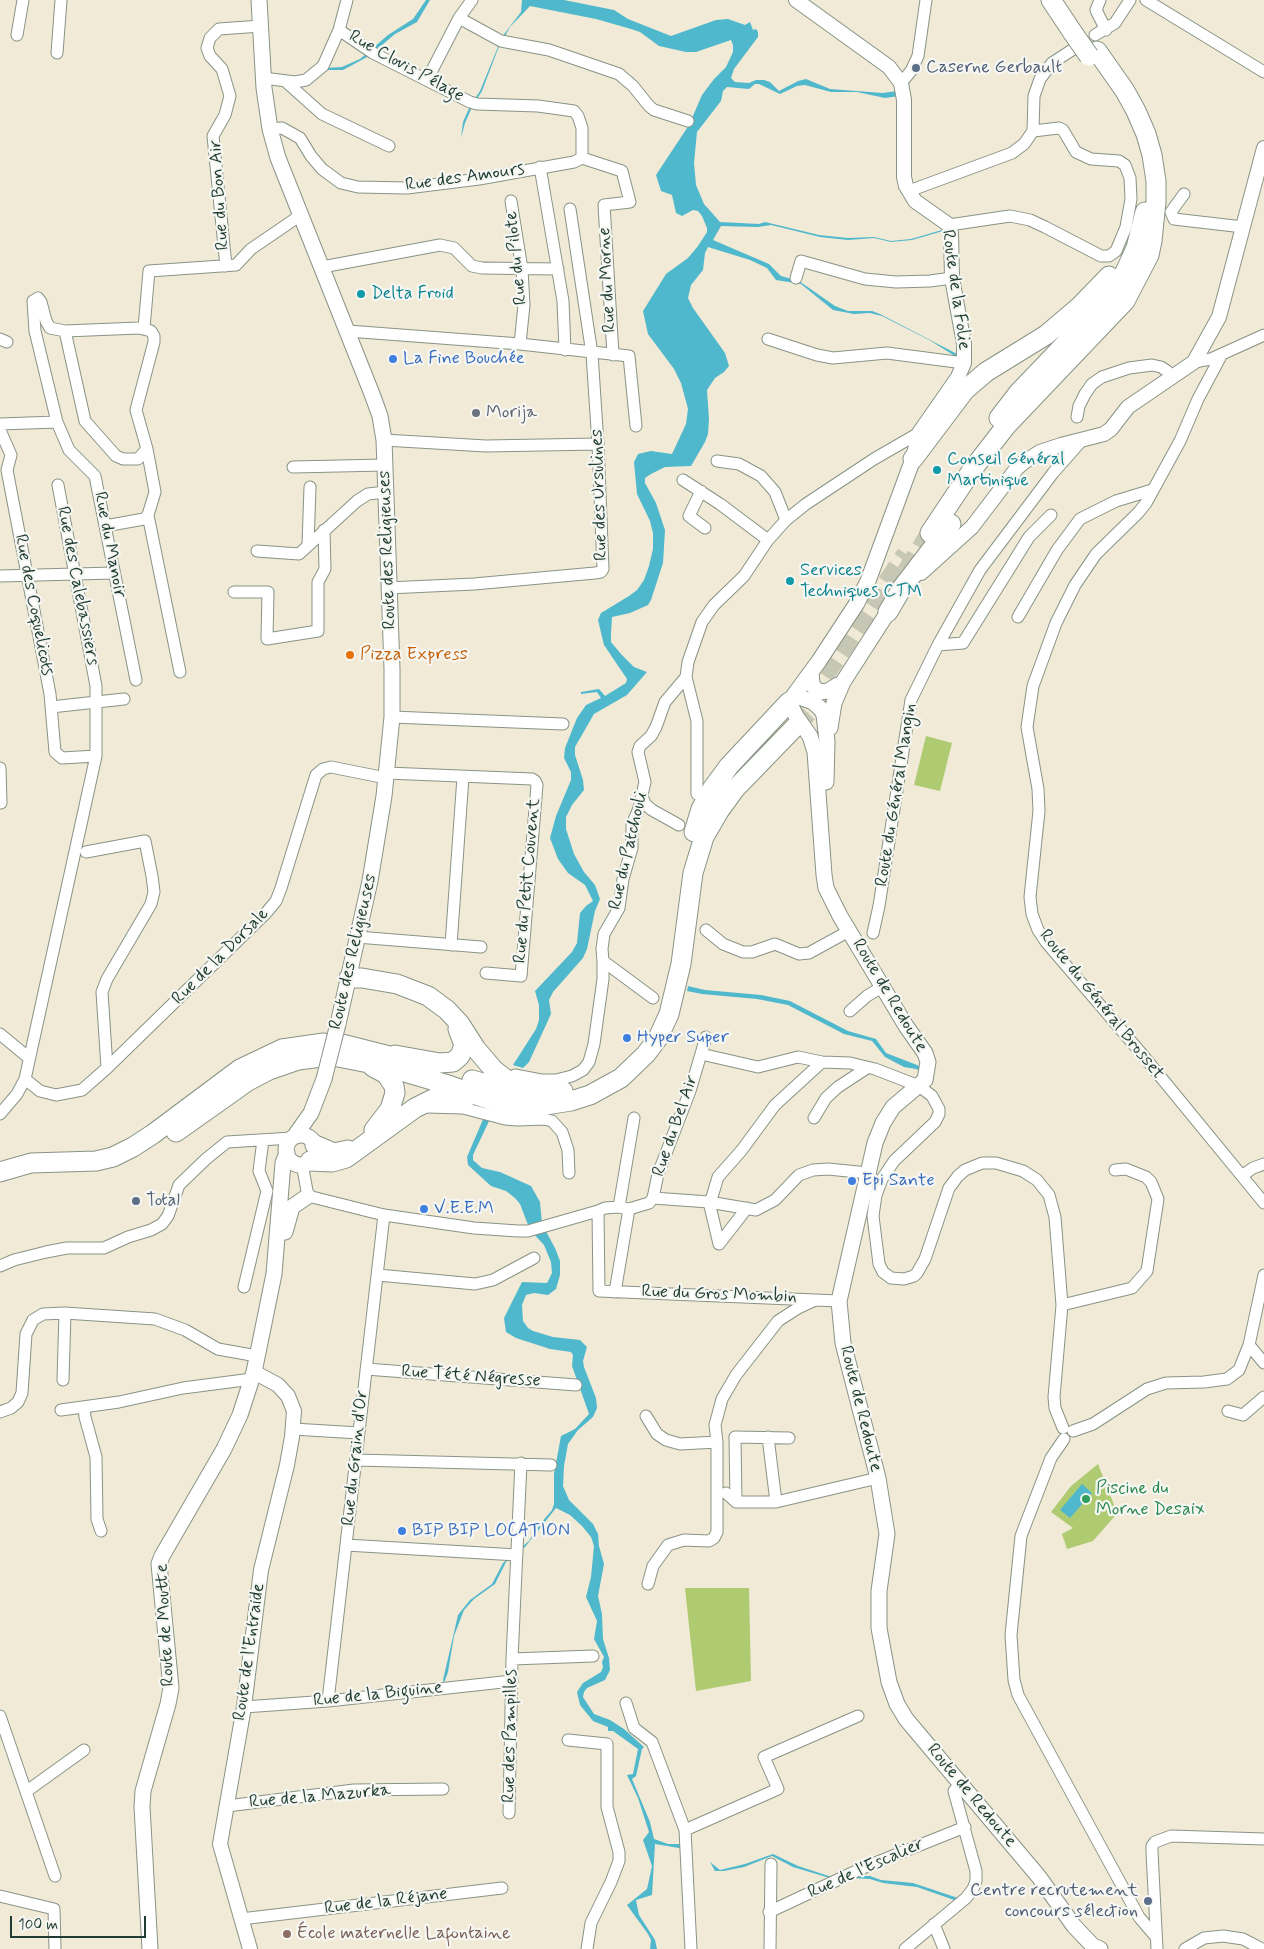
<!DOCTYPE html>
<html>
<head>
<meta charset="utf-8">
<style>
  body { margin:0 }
  #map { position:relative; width:1264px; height:1949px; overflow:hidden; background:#f1ead6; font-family:Mynerve,sans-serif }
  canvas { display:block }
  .scale { position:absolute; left:10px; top:1916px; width:136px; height:22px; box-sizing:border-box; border:2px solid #1f3d34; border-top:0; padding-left:6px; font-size:15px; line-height:18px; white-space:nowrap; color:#1f3d34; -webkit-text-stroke:4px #f6f6f2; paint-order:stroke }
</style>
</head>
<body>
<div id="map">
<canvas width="1264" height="1949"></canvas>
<div class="scale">100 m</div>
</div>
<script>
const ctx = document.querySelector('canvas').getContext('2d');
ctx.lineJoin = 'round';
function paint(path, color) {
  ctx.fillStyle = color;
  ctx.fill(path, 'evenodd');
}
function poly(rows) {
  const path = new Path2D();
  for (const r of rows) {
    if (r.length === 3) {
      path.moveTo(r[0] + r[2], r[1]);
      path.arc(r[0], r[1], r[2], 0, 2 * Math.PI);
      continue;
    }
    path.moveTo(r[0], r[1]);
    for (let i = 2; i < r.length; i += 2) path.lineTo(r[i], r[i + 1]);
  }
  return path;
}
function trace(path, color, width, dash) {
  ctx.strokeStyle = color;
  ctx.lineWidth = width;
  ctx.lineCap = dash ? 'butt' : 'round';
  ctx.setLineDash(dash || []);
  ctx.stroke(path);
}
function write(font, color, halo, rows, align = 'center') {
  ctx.font = font + ' Mynerve,sans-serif';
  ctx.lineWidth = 4.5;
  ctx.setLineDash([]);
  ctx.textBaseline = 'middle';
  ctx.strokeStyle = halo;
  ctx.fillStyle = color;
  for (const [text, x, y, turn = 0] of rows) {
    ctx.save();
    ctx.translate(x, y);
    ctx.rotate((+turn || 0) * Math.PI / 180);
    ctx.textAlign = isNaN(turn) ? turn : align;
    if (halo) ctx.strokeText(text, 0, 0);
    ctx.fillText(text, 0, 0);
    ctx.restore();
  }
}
paint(poly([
  [926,736,952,743,940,791,914,785],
  [1098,1464,1118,1515,1114,1517,1093,1541,1067,1549,1062,1534,1073,1528,1051,1512,1071,1486],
  [685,1588,749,1588,751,1681,696,1691]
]), '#afcb72');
paint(poly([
  [426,0,430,0,417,22,395,34,369,56,343,70,323,70,324,68,342,67,360,59,388,35,413,19],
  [522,0,564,0,614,10,628,19,671,36,716,20,728,19,745,25,750,22,753,30,756,29,758,32,758,37,734,69,731,78,735,82,749,83,756,80,764,80,770,82,779,91,798,81,806,79,830,89,883,93,897,91,899,96,885,98,857,92,831,92,805,85,797,86,780,94,759,84,755,84,749,89,727,87,723,91,721,101,697,132,694,163,696,185,704,204,720,222,759,224,765,222,819,235,848,238,874,237,891,241,911,239,942,230,943,231,912,240,891,242,874,238,848,240,820,237,771,225,758,227,721,226,713,240,769,264,781,276,799,281,835,306,848,311,872,311,880,314,959,355,958,358,931,341,882,316,870,313,854,314,833,310,801,284,776,280,767,268,750,260,708,247,705,253,703,270,691,285,688,298,693,308,725,353,729,366,724,372,715,378,707,390,709,419,708,434,705,442,691,466,665,467,651,474,645,478,645,483,656,503,665,530,663,563,651,600,648,605,630,613,612,617,611,634,611,642,621,654,634,667,647,672,627,695,594,714,575,747,575,755,583,780,584,790,572,805,566,817,566,829,574,854,584,872,595,885,600,899,595,911,587,949,583,958,553,992,549,1000,551,1014,529,1062,523,1068,513,1065,536,1029,539,1020,539,1005,535,991,572,952,577,943,580,913,586,906,593,901,585,885,568,873,558,859,550,838,556,816,571,780,571,772,564,758,565,748,577,718,586,705,601,698,597,692,581,694,581,692,599,689,605,696,626,683,627,679,604,645,598,620,601,613,629,596,637,590,644,580,649,566,653,549,653,533,650,521,637,494,634,462,638,454,651,451,672,454,686,424,688,409,681,383,674,369,648,334,643,311,666,274,688,258,698,246,707,232,707,228,702,216,698,211,693,210,682,216,676,213,672,195,661,191,656,175,689,125,702,95,714,79,726,67,733,52,733,45,731,40,696,52,686,52,659,46,640,32,631,29,596,19,530,6,510,27,498,49,482,91,472,107,465,123,461,138,463,122,470,106,480,91,502,37,521,12],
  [688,986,705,990,761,995,790,1001,848,1031,876,1039,886,1053,917,1065,927,1071,926,1074,916,1069,904,1067,885,1057,872,1041,844,1034,788,1005,757,999,702,994,687,991],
  [484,1117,490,1119,473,1155,473,1160,482,1168,500,1172,531,1186,540,1202,542,1224,555,1248,560,1261,560,1275,556,1289,548,1295,534,1293,526,1295,522,1305,523,1321,528,1328,533,1331,553,1337,580,1340,587,1347,583,1361,584,1367,596,1398,597,1408,593,1417,578,1430,568,1444,564,1466,563,1486,569,1500,593,1524,598,1534,599,1546,604,1564,598,1596,602,1614,603,1639,609,1658,610,1670,605,1680,587,1688,584,1692,583,1697,594,1714,610,1720,624,1729,644,1747,642,1749,636,1776,632,1779,650,1822,654,1839,668,1844,685,1844,685,1849,655,1844,652,1895,636,1900,639,1915,655,1940,657,1949,650,1949,651,1940,648,1934,627,1905,647,1889,652,1866,643,1840,649,1832,638,1798,627,1775,633,1774,638,1749,613,1731,608,1731,608,1727,593,1721,580,1705,577,1692,583,1683,601,1672,603,1667,602,1662,604,1657,594,1639,597,1621,586,1597,591,1577,594,1546,591,1537,582,1526,570,1515,556,1508,525,1547,506,1562,495,1584,474,1599,464,1610,454,1636,448,1672,444,1683,443,1680,458,1615,470,1600,492,1584,503,1563,529,1541,541,1523,552,1510,554,1504,554,1474,561,1436,575,1429,589,1414,572,1366,573,1355,571,1352,550,1349,516,1338,506,1332,504,1318,522,1282,547,1283,552,1273,551,1262,544,1245,530,1230,520,1204,515,1198,506,1191,491,1186,468,1165,467,1157],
  [1082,1484,1092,1493,1070,1518,1060,1510],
  [773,1854,798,1866,835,1878,833,1879,793,1867,772,1856,744,1867,724,1871,715,1871,710,1862,720,1870,745,1864],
  [851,1876,870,1876,881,1880,913,1883,961,1899,957,1901,917,1887,883,1883,870,1879,849,1878]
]), '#50b8cd');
trace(poly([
  [906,572,930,533],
  [809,699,906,554],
  [795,727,828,691]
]), '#c7c7b6', 19, [19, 9]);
const minor = poly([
  [1100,0,1096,10,1106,30],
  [1146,0,1264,72],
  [459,18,501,41,549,50,619,74,633,86,649,106,654,110,688,121],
  [339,30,373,53,470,102,477,104,538,106,574,111,578,116,582,128,582,158],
  [17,35,23,0],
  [1095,35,1115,23,1130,0],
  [57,53,61,0],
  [263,78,295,82,306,80,323,66,339,30,347,0],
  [427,80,459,18,472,0],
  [285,81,322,114,389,146],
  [901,83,911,71,918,56,926,0],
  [270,129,282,128,300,138,311,156,322,169,341,183,358,187,407,188,479,179,574,162,582,158,622,171,630,202,604,205,613,355],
  [540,167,563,301,565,350],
  [909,191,1012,153,1024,144,1033,131,1034,96,1040,79,1052,63,1072,50],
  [1184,194,1171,212,1174,219,1243,227],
  [511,201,522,269,524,305,520,344],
  [949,225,1010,216,1030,220,1045,227,1101,256,1109,256,1116,251,1126,227,1131,199,1130,178,1125,165,1119,161,1091,159,1076,152,1063,130,1059,128,1033,131],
  [226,266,213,136,225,115,230,96,222,69,210,56,207,48,210,38,219,29,261,26],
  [322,267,440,245,454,248,472,266,482,268,558,269],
  [796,278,801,261,865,279,896,282,930,281,952,278],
  [139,328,151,331,154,336,154,342,136,410,147,449,138,459,123,459,116,456,85,421,65,331,139,328],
  [144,328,149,271,236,265,251,249,295,219,300,213],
  [65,331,50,328,46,321,41,302,38,298,33,301,35,331,57,422,69,450,95,476,136,680],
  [348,331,520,344,629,356,636,426],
  [0,339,7,342],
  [768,339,817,355,833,358,887,353,964,363],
  [1222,354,1198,399,1180,441,1146,503,1138,513,1096,554,1075,585,1056,623,1033,686,1027,727,1038,789,1039,811,1030,897,1032,914,1038,930,1046,942,1141,1053,1264,1203],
  [1194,362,1211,359,1264,335],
  [1077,417,1079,406,1085,394,1092,384,1102,377,1129,368,1152,365,1161,367,1167,371,1172,378],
  [0,424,57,422],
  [0,430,11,455,7,470,50,694,55,752,62,758,96,756],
  [384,440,486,446,598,444],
  [147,449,155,492,148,515,150,525,180,672],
  [717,461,739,464,761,476,775,492,786,520],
  [293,467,385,465],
  [683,480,720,504,768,540],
  [701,491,689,516,705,528],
  [105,526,144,519,148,515],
  [308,545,310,487],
  [257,551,299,554,357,501,368,494,386,492],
  [0,576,114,573],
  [388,588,474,584,595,573,601,572,603,569,598,444,592,354,570,209],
  [234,592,268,592,267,639,318,631,318,582,325,569,324,530],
  [1018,617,1057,550,1080,519,1116,501,1152,490],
  [938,645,963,643,1029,537,1051,515],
  [51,707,124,699],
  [392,717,563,724],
  [0,768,1,803],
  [387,773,532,779,535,781,537,785,521,976,486,973],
  [697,794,697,721,686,677,688,662,702,622,714,605,744,576,768,540,786,520,806,504,874,459,919,433],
  [642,796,645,804,652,810,679,825],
  [86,852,145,841,152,876,154,892,151,904,107,979,102,992,107,1068],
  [706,930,723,944,743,952,752,952,775,944,799,954,809,953,849,931],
  [873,933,879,906,911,700,938,645,980,570,1053,473,1083,439],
  [357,937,481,947],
  [451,945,463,777],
  [653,998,603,961,602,949,604,934,619,908,623,879,632,848,632,825,639,808,645,782,638,752,640,746,651,736,656,727,665,702,686,677],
  [850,1011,867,996,882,987],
  [0,1034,29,1058],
  [706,1037,690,1091,658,1174,653,1198,649,1203,629,1209,619,1207,605,1208,598,1211,599,1291,839,1301],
  [701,1054,758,1067,798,1057,822,1062,850,1063,875,1069,919,1086,932,1096,939,1109,939,1114,935,1122,894,1161,882,1179,876,1195,873,1216,879,1264,883,1272,891,1278,904,1279,914,1276,917,1273,925,1259,949,1188,958,1176,965,1170,982,1163,996,1163,1023,1171,1037,1180,1049,1195,1055,1217,1062,1305,1054,1397,1055,1408,1063,1428],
  [515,1075,541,1080,556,1080,572,1076,583,1070,589,1062,594,1044,603,979,603,961],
  [25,1079,40,1091,56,1095,82,1090,107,1068,266,913,276,901,281,888,316,775,323,769,331,767,386,778],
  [426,1107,463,1108,505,1119,518,1120,544,1119,552,1121,562,1132,568,1150,569,1173],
  [0,1114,17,1094,25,1079,96,756,96,686,58,485],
  [814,1118,826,1098,838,1087,867,1068],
  [302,1164,308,1196,384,1215,474,1228,518,1231,528,1231,598,1211],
  [1243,1175,1253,1168,1264,1164],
  [653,1198,709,1202,756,1210,775,1200,799,1175,813,1170,828,1169,868,1173],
  [619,1207,634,1118],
  [747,1208,719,1244,709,1202,712,1197,718,1177,741,1151,775,1105,822,1062],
  [0,1266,14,1260,46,1252,67,1248,104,1248,128,1237,151,1230,162,1224,168,1216,179,1185,206,1159,227,1142,292,1138],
  [378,1275,475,1284,493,1280,534,1258],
  [244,1287,267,1191,259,1171,263,1140],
  [615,1292,629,1209],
  [1062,1305,1132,1288,1147,1271,1158,1199,1151,1182,1146,1177,1126,1169,1115,1170],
  [1249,1345,1264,1363],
  [366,1369,576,1385],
  [63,1380,65,1313],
  [84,1407,85,1417,96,1457,97,1519,101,1531],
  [61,1410,119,1402,183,1388,252,1379],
  [1228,1411,1243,1415,1264,1397],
  [0,1412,11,1408,18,1402,22,1393,26,1334,33,1320,43,1314,65,1313,155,1319,185,1330,218,1349,257,1356],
  [646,1416,657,1434,666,1440,680,1444,717,1442],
  [293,1429,359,1433],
  [1073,1431,1093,1424,1147,1389,1166,1383,1204,1382,1227,1379,1239,1370,1249,1345,1264,1275],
  [768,1437,776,1502],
  [1064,1439,1051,1458,1021,1536,1011,1635,1014,1680,1018,1695,1139,1917,1156,1937],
  [356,1460,551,1465],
  [726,1493,736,1502,776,1502,878,1478],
  [736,1502,735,1437,789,1438],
  [346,1545,517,1555],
  [648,1584,653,1566,668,1545,684,1540,709,1541,714,1538,717,1532,717,1442,715,1425,722,1399,736,1375,778,1321,798,1308,813,1301],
  [512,1659,593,1656],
  [328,1701,384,1215],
  [626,1703,634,1728,652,1742,685,1830,691,1949],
  [244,1707,328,1701,512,1681],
  [0,1716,55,1876],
  [568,1740,607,1744,607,1807,619,1852,619,1861,611,1882,591,1923,587,1949],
  [27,1791,84,1750],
  [227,1806,354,1790,443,1789],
  [509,1813,512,1659,521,1463],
  [685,1830,778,1789,764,1757,858,1716],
  [0,1896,54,1909,55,1949],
  [769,1912,865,1867,965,1827],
  [241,1919,502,1888],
  [934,1924,944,1949],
  [770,1949,771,1864],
  [905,1949,966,1898,973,1889,976,1881,976,1871,954,1791,960,1784],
  [1157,1949,1152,1852,1152,1846,1155,1842,1171,1836,1264,1839],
  [1185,1949,1204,1938,1223,1936,1243,1939,1262,1949]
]);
const tertiary = poly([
  [796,0,889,67,901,83,904,100,904,177,906,186,915,201,949,225,951,233,952,278,964,344,964,363,958,377,919,433,914,454],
  [921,573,972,527,1017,468,1024,462,1040,452,1061,445,1104,434,1111,429,1128,407,1194,362,1219,317,1264,148],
  [250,1949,220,1844,244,1707,261,1570,287,1465,292,1437,294,1411,288,1396,278,1385,254,1372]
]);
const secondary = poly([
  [259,0,264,88,270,129,278,158,372,394,380,416,384,440,392,669,392,717,384,796,370,881,338,1024],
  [913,459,868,581,857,603,819,661,789,702,796,716,810,736,815,752,824,875,826,888,840,916,906,1026,925,1053,928,1062,925,1080,893,1107,883,1123,875,1143,839,1301,843,1343,878,1478,887,1534,879,1591,879,1628,889,1682,897,1704,906,1719,1039,1877,1074,1926,1093,1946,1100,1949],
  [811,672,812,685,819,692,828,691,838,685],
  [794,695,813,702,821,709,824,715,827,741,826,782],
  [830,728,834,703,843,682,888,612],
  [301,1150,15],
  [294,1137,311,1113,324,1079],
  [285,1232,292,1207,308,1196],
  [150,1949,142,1807,143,1791,168,1704,171,1688,159,1564,162,1556,224,1449,240,1415,254,1372,274,1274,283,1163,287,1153]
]);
const trunk = poly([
  [1051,0,1073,33],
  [999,418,1019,392,1090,318,1115,288,1125,272,1136,248,1145,212],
  [913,459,965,390,986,372,1046,335,1079,307,1109,276],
  [930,533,972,470,1006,426,1125,301,1149,255,1152,241,1156,202,1156,181,1152,155,1146,134,1136,111,1125,91,1097,51],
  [888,612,902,588,951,524],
  [694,832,701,809,712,789,729,766,789,702],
  [349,978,362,978,397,984,428,996,447,1010,460,1024,476,1049,494,1070,507,1080,523,1084],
  [342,1044,405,1060],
  [395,1055,440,1063,453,1062,460,1056,464,1045,458,1029],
  [338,1057,384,1066,445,1084,505,1105,516,1106,539,1106,571,1101,590,1095,621,1078,646,1054,658,1038,669,1014,681,964,693,873,704,837,719,811,735,789,795,727],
  [373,1067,386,1074,394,1086,395,1093,390,1109,374,1130],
  [472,1080,515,1092,536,1093,563,1091],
  [176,1132,248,1081,269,1070,298,1060,321,1057],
  [315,1145,334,1153,348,1150],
  [310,1161,332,1162,346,1158,415,1108,437,1097,448,1095,467,1097],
  [0,1172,31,1163,96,1161,113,1157,133,1147,153,1134,240,1069,282,1049,324,1043]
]);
trace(minor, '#889485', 13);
trace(tertiary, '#889485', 16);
trace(secondary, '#889485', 17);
trace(trunk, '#889485', 21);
trace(minor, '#fff', 11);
trace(tertiary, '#fff', 14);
trace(secondary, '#fff', 15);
trace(trunk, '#fff', 19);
const secondaryBridge = poly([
  [324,1079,338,1024]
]);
const trunkBridge = poly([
  [1073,33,1089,56]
]);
trace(secondaryBridge, '#889485', 17, []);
trace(trunkBridge, '#889485', 21, []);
trace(secondaryBridge, '#fff', 15);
trace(trunkBridge, '#fff', 19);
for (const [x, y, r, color] of [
  [916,68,5,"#5c6f8a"],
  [361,294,5,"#0f9aa8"],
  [393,359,5,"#3f7fe0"],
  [476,413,5,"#6b7280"],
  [937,470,5,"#0f9aa8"],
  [790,581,5,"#0f9aa8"],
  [350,655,5,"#e8710a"],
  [627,1038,5,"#3f7fe0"],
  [852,1181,5,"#3f7fe0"],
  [136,1201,5,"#5c6f8a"],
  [424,1209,5,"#3f7fe0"],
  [1086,1499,5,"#2e9e5b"],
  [402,1531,5,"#3f7fe0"],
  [1148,1901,5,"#5c6f8a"],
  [287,1934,5,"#8d6e63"]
]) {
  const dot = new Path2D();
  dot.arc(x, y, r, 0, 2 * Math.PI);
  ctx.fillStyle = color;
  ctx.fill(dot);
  trace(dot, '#f6f6f2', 2);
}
write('18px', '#1f3d34', '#f6f6f2', [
  ["Rue Clovis Pélage",406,67,29],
  ["Rue des Amours",465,178,-8],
  ["Rue du Bon Air",220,195,-94],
  ["Rue du Pilote",517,258,-96],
  ["Rue du Morne",608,280,-93],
  ["Route de la Folie",955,290,82],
  ["Rue des Ursulines",600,495,-92],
  ["Rue du Manoir",109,545,79],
  ["Route des Religieuses",388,550,-92],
  ["Rue des Calebassiers",77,586,79],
  ["Rue des Coquelicots",33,605,79],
  ["Route du Général Mangin",897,795,-81],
  ["Rue du Patchouli",629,851,-77],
  ["Rue du Petit Couvent",528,881,-85],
  ["Route des Religieuses",354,952,-77],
  ["Rue de la Dorsale",221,957,-45],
  ["Route de Redoute",889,996,59],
  ["Route du Général Brosset",1101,1005,51],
  ["Rue du Bel Air",676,1126,-71],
  ["Rue du Gros Mombin",719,1295,2],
  ["Rue Tété Négresse",471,1377,4],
  ["Route de Redoute",860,1409,76],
  ["Rue du Grain d'Or",356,1458,-84],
  ["Route de Moutte",166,1625,-93],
  ["Route de l'Entraide",250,1652,-82],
  ["Rue de la Biguine",378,1695,-6],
  ["Rue des Pampilles",511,1736,-89],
  ["Route de Redoute",971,1796,50],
  ["Rue de la Mazurka",320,1797,-5],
  ["Rue de l'Escalier",866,1869,-24],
  ["Rue de la Réjane",386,1902,-7]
]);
write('18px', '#4e5e75', '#f6f6f2', [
  ["Caserne Gerbault",926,68],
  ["Total",146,1201],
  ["Centre recrutement",1138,1891,"right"],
  ["concours sélection",1138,1912,"right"]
], 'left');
write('18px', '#0d838f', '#f6f6f2', [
  ["Delta Froid",371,294],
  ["Conseil Général",947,460],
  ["Martinique",947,481],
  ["Services",800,571],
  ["Techniques CTM",800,592]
], 'left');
write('18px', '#366cbe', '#f6f6f2', [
  ["La Fine Bouchée",403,359],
  ["Hyper Super",637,1038],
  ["Epi Sante",862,1181],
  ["V.E.E.M",434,1209],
  ["BIP BIP LOCATION",412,1531]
], 'left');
write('18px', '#5b616d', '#f6f6f2', [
  ["Morija",486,413]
], 'left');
write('18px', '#c56008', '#f6f6f2', [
  ["Pizza Express",360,655]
], 'left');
write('18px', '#27864d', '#f6f6f2', [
  ["Piscine du",1096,1489],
  ["Morne Desaix",1096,1510]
], 'left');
write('18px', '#785e54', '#f6f6f2', [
  ["École maternelle Lafontaine",297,1934]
], 'left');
</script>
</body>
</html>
